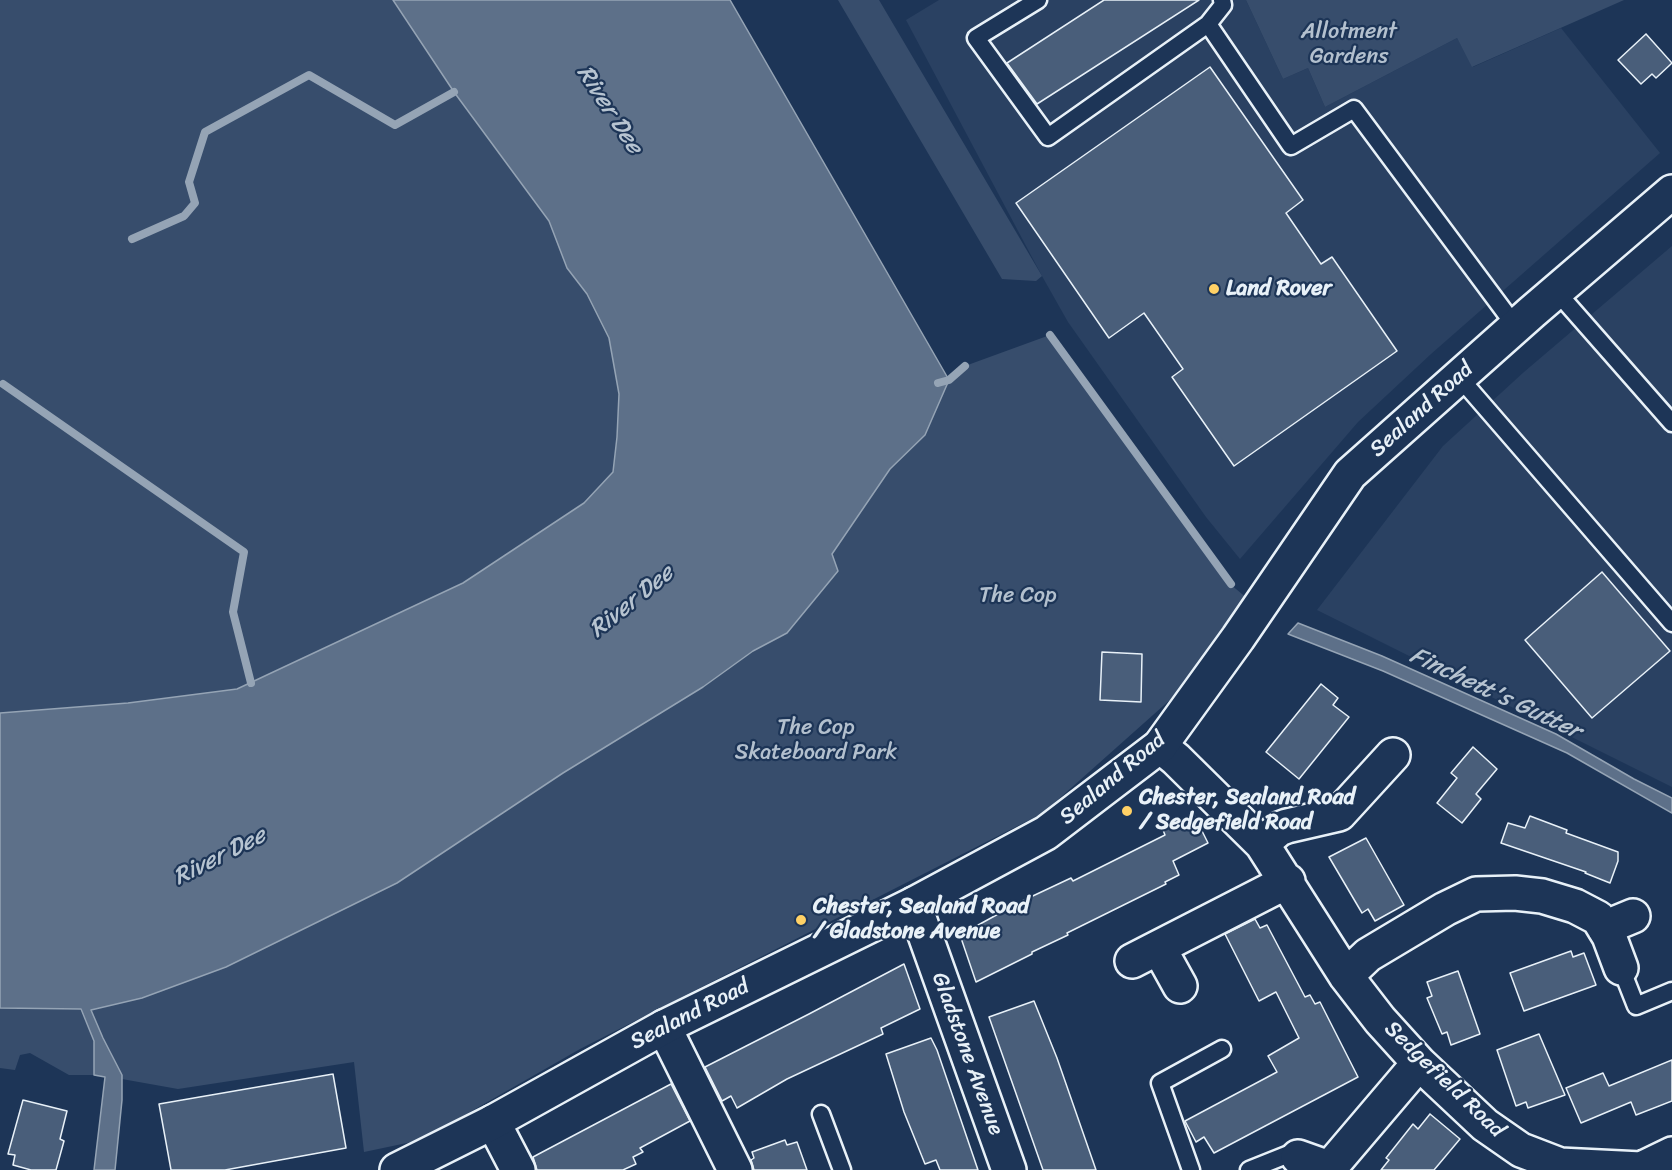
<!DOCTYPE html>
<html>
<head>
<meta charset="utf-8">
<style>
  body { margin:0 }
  canvas { display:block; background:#1d3557 }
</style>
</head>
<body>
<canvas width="1672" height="1170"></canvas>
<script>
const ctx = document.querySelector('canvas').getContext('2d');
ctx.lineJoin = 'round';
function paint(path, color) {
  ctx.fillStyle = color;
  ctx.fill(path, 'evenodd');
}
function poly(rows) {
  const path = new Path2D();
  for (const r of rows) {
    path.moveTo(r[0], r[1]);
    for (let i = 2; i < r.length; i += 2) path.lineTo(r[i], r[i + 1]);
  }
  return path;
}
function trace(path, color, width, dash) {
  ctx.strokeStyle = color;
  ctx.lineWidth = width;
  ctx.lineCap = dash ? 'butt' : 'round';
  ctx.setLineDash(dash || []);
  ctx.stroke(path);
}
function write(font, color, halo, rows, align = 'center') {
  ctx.font = font + ' Sriracha,sans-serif';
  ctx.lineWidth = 4.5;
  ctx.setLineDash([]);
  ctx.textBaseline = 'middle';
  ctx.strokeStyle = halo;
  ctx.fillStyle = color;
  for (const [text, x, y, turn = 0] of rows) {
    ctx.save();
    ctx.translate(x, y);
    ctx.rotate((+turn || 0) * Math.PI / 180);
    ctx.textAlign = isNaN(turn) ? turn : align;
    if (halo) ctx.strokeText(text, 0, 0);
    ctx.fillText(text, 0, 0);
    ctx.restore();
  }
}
paint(poly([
  [939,0,1246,0,1283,79,1308,68,1325,107,1457,38,1473,67,1561,28,1660,153,1431,354,1358,422,1240,559,1206,517,1068,322,1042,276,906,20],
  [1672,246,1672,787,1317,610,1443,446,1524,372]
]), '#2a4162');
paint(poly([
  [0,0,393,0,454,92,549,221,567,268,587,294,609,338,619,394,617,437,613,472,584,503,463,583,237,689,128,703,0,713],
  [838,0,879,0,1042,276,1036,281,1002,279],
  [1246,0,1624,0,1472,67,1457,38,1325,107,1308,68,1283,79],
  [1050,335,1230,584,1248,599,1190,682,1043,813,580,1049,421,1140,364,1152,354,1062,178,1089,122,1079,122,1075,103,1038,91,1010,142,998,226,967,397,883,563,773,703,687,753,651,787,633,832,554,890,469,925,435,949,380,965,366],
  [0,1008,80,1009,94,1041,94,1075,69,1075,30,1053,20,1055,15,1070,0,1068]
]), '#374d6c');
const water = poly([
  [393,0,730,0,949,380,925,435,890,469,832,554,838,571,787,633,753,651,703,687,563,773,397,883,226,967,142,998,91,1010,103,1038,122,1075,122,1100,115,1170,94,1170,105,1077,94,1075,94,1041,81,1009,0,1008,0,713,128,703,237,689,463,583,584,503,613,472,617,437,619,394,609,338,587,294,567,268,549,221,454,92,393,0],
  [1298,623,1382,656,1556,734,1634,779,1672,798,1672,813,1567,753,1383,671,1288,634,1298,623]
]);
paint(water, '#5d7089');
trace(water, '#95a4b5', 1.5);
trace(poly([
  [132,239,184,216,195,203,189,182,205,132,309,75,395,125,454,92],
  [1050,335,1231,584],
  [938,383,949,380,965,366],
  [3,384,244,552,233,612,251,683]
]), '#95a4b5', 8);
const building = poly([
  [1104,0,1199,0,1037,104,1007,63,1104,0],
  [1646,34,1672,63,1656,78,1652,74,1641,84,1618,60,1646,34],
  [1210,67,1303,200,1286,213,1321,264,1332,257,1397,351,1234,466,1172,377,1183,369,1144,313,1109,338,1016,203,1210,67],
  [1602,572,1670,651,1592,718,1525,640,1602,572],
  [1102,652,1142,654,1141,702,1100,700,1102,652],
  [1321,684,1338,698,1333,705,1349,717,1299,779,1266,752,1321,684],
  [1473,747,1497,769,1476,794,1481,799,1462,823,1437,803,1457,778,1451,773,1473,747],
  [1194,815,1208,843,1173,861,1179,875,1165,882,1166,884,1067,933,1068,935,1032,952,1032,954,976,982,960,935,1020,902,1071,878,1073,881,1165,835,1163,830,1194,815],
  [1530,816,1567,830,1566,833,1618,852,1618,861,1610,883,1585,873,1586,872,1501,843,1508,823,1525,828,1530,816],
  [1366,838,1404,905,1375,921,1368,909,1362,913,1329,857,1366,838],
  [1255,919,1260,928,1267,925,1305,997,1310,995,1315,1004,1320,1002,1358,1077,1214,1153,1204,1137,1196,1142,1185,1121,1277,1072,1268,1056,1299,1038,1276,992,1259,1001,1225,934,1255,919],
  [1571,951,1573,957,1584,953,1596,985,1524,1011,1510,973,1571,951],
  [904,964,920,1009,881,1028,883,1034,787,1079,737,1108,731,1096,722,1101,705,1067,809,1014,904,964],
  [1458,971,1480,1034,1451,1045,1447,1032,1442,1034,1427,998,1432,996,1427,982,1458,971],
  [1034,1001,1057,1058,1096,1170,1043,1170,989,1017,1034,1001],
  [1539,1034,1565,1095,1528,1108,1526,1102,1516,1106,1497,1050,1539,1034],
  [931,1038,937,1050,978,1170,940,1170,936,1160,925,1164,904,1112,886,1054,931,1038],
  [1672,1060,1672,1101,1636,1115,1631,1102,1581,1123,1566,1088,1603,1073,1609,1086,1672,1060],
  [333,1074,346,1148,225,1170,171,1170,159,1104,333,1074],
  [671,1084,690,1121,640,1148,643,1152,633,1157,636,1164,623,1170,537,1170,533,1157,671,1084],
  [23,1100,67,1111,60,1139,64,1141,56,1170,31,1170,13,1165,15,1155,8,1154,23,1100],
  [1430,1114,1460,1139,1434,1170,1381,1170,1389,1160,1386,1158,1413,1124,1418,1129,1430,1114],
  [785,1140,787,1145,797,1142,807,1170,754,1170,751,1160,754,1158,752,1152,785,1140]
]);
paint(building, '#495e7a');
trace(building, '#e8f1f8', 1.5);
const service = poly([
  [1038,0,976,38,1048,137,1208,24],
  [1222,0,1223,5,1208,24,1291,146,1354,109,1516,327],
  [1556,291,1672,423],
  [1459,377,1672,623],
  [1621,968,1636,1006,1672,991],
  [821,1114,842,1170],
  [1191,1170,1160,1083,1222,1049],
  [1249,1170,1289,1154,1298,1157]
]);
const minor = poly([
  [1160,746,1176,759,1262,844,1346,976,1380,1020,1419,1063,1485,1125,1521,1150,1560,1165,1641,1169,1672,1154],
  [1262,844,1279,829,1287,826,1339,814,1393,755],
  [914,904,1009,1170],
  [1604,928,1633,916],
  [1159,948,1180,986],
  [1132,961,1288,881],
  [1346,976,1368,955,1445,909,1476,894,1515,893,1542,896,1575,906,1598,918,1609,936,1621,968],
  [664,1027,735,1170],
  [493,1122,518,1170],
  [1298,1157,1329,1168],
  [1328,1170,1419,1063]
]);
const primary = poly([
  [397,1170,493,1122,664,1027,914,904,1046,833,1097,794,1160,746,1238,638,1350,474,1532,312,1672,192]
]);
trace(service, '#e8f1f8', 21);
trace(minor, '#e8f1f8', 38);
trace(primary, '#e8f1f8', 38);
trace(service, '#1d3557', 16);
trace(minor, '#1d3557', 33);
trace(primary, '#1d3557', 33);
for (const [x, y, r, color] of [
  [1214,289,6,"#ffd166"],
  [1127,811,6,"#ffd166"],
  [801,920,6,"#ffd166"]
]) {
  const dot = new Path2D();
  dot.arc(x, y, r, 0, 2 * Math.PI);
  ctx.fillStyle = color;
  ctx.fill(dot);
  trace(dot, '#1d3557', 2);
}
write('22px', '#b3c0ce', '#1d3557', [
  ["Allotment",1349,32],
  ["Gardens",1349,57],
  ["The Cop",1018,596],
  ["The Cop",816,728],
  ["Skateboard Park",816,753]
]);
write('bold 22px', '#e8f1f8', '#1d3557', [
  ["Land Rover",1226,289],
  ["Chester, Sealand Road",1139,798],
  ["/ Sedgefield Road",1139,823],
  ["Chester, Sealand Road",813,907],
  ["/ Gladstone Avenue",813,932]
], 'left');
write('22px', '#e8f1f8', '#1d3557', [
  ["Sealand Road",1422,410,-42],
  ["Sealand Road",1113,779,-40],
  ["Sealand Road",690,1015,-27],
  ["Gladstone Avenue",967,1054,70],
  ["Sedgefield Road",1444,1080,44]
]);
write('italic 24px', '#b7c4d1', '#1d3557', [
  ["River Dee",609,110,57],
  ["River Dee",632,602,-39],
  ["Finchett's Gutter",1495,694,25],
  ["River Dee",220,857,-27]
]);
</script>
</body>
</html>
